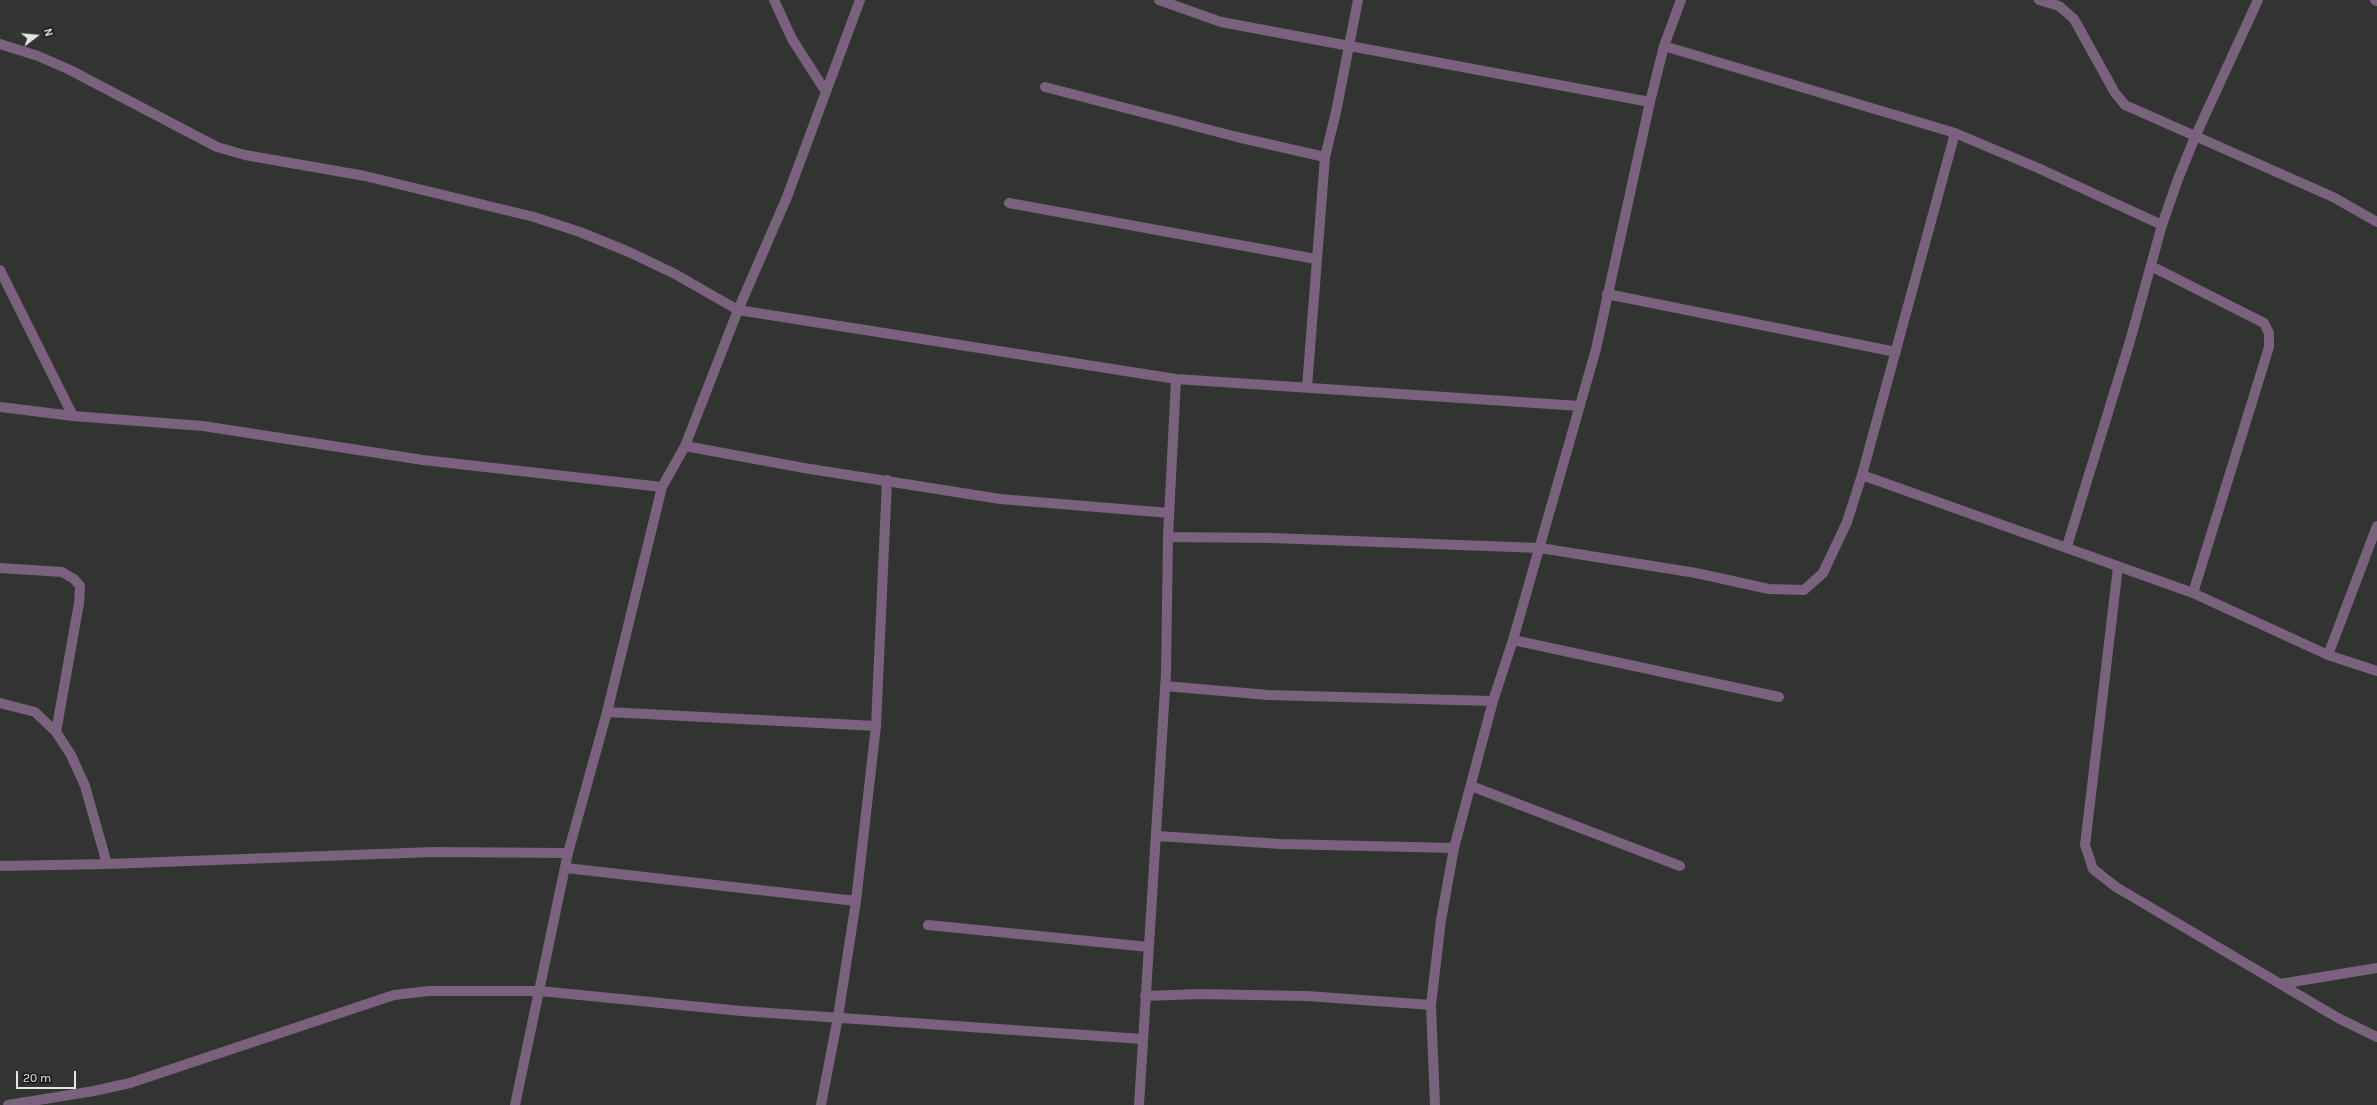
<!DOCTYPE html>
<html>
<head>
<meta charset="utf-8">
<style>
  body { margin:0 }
  #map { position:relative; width:2377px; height:1105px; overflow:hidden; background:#313430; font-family:Karla,sans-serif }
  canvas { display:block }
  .north { position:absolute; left:16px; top:16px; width:40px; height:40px; -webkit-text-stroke:3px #1a1b19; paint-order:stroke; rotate:74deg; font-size:11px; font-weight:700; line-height:16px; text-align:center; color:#e5e6e4 }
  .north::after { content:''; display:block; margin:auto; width:14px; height:18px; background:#e5e6e4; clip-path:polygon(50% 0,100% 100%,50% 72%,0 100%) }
  .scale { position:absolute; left:16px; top:1071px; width:60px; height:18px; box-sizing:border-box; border:2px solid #e5e6e4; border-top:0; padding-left:5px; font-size:12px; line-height:14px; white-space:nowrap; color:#e5e6e4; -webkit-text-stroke:3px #1a1b19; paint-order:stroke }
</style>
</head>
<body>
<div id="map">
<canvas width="2377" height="1105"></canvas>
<div class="north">N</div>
<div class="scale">20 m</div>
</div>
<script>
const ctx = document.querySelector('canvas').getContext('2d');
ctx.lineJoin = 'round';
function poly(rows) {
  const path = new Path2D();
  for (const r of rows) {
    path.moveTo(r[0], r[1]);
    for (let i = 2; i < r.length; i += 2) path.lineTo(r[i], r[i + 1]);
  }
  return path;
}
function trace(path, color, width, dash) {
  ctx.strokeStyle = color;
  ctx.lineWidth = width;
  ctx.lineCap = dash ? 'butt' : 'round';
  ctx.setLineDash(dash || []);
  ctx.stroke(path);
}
trace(poly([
  [774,0,792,39,826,92],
  [1159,0,1221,22,1650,102],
  [2039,0,2059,6,2074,19,2115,93,2125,105,2333,197,2377,222],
  [2375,0,2377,1],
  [0,44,38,56,70,70,217,147,245,155,365,176,534,217,580,232,629,252,675,274,738,310,1176,379,1580,406],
  [1664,46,1955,133,2038,168,2162,225],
  [1045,87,1237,137,1325,157],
  [1009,203,1316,259],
  [2151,266,2264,323,2269,333,2269,347,2193,593],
  [0,270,73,416],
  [1607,294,1896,352],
  [1307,387,1325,157,1336,112,1358,0],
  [0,407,73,416,203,426,423,460,662,487],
  [685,446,804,468,1000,499,1169,513],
  [1862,475,2193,593,2328,655,2377,671],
  [1168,537,1272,538,1540,548,1696,573,1769,589,1804,590,1823,573,1847,522,1862,475,1955,133],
  [2067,546,2130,341,2162,225,2178,179,2195,137,2258,0],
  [2118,567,2085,845,2093,869,2116,887,2338,1018,2377,1037],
  [0,568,62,572,74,579,80,586,79,603,56,732],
  [1513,640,1779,697],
  [2328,655,2377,526],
  [1165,686,1268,695,1493,701],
  [0,703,35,712,56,732,71,755,85,786,107,864],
  [607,712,876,726],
  [1471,786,1680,866],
  [1157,836,1281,844,1454,848],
  [0,866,107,864,433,852,568,853],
  [566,868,856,901],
  [928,925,1149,947],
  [2280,984,2377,968],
  [1145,996,1199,994,1307,996,1431,1005],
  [8,1105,94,1091,130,1083,394,995,429,991,540,991,741,1011,1142,1039],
  [515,1105,568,853,607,712,662,487,685,446,738,310,787,197,860,0],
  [821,1105,838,1017,856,901,876,726,887,480],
  [1139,1105,1166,673,1168,537,1176,379],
  [1435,1105,1431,1005,1441,920,1454,848,1493,701,1513,640,1596,349,1650,102,1664,46,1681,0]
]), '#7a617d', 10);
</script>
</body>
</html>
